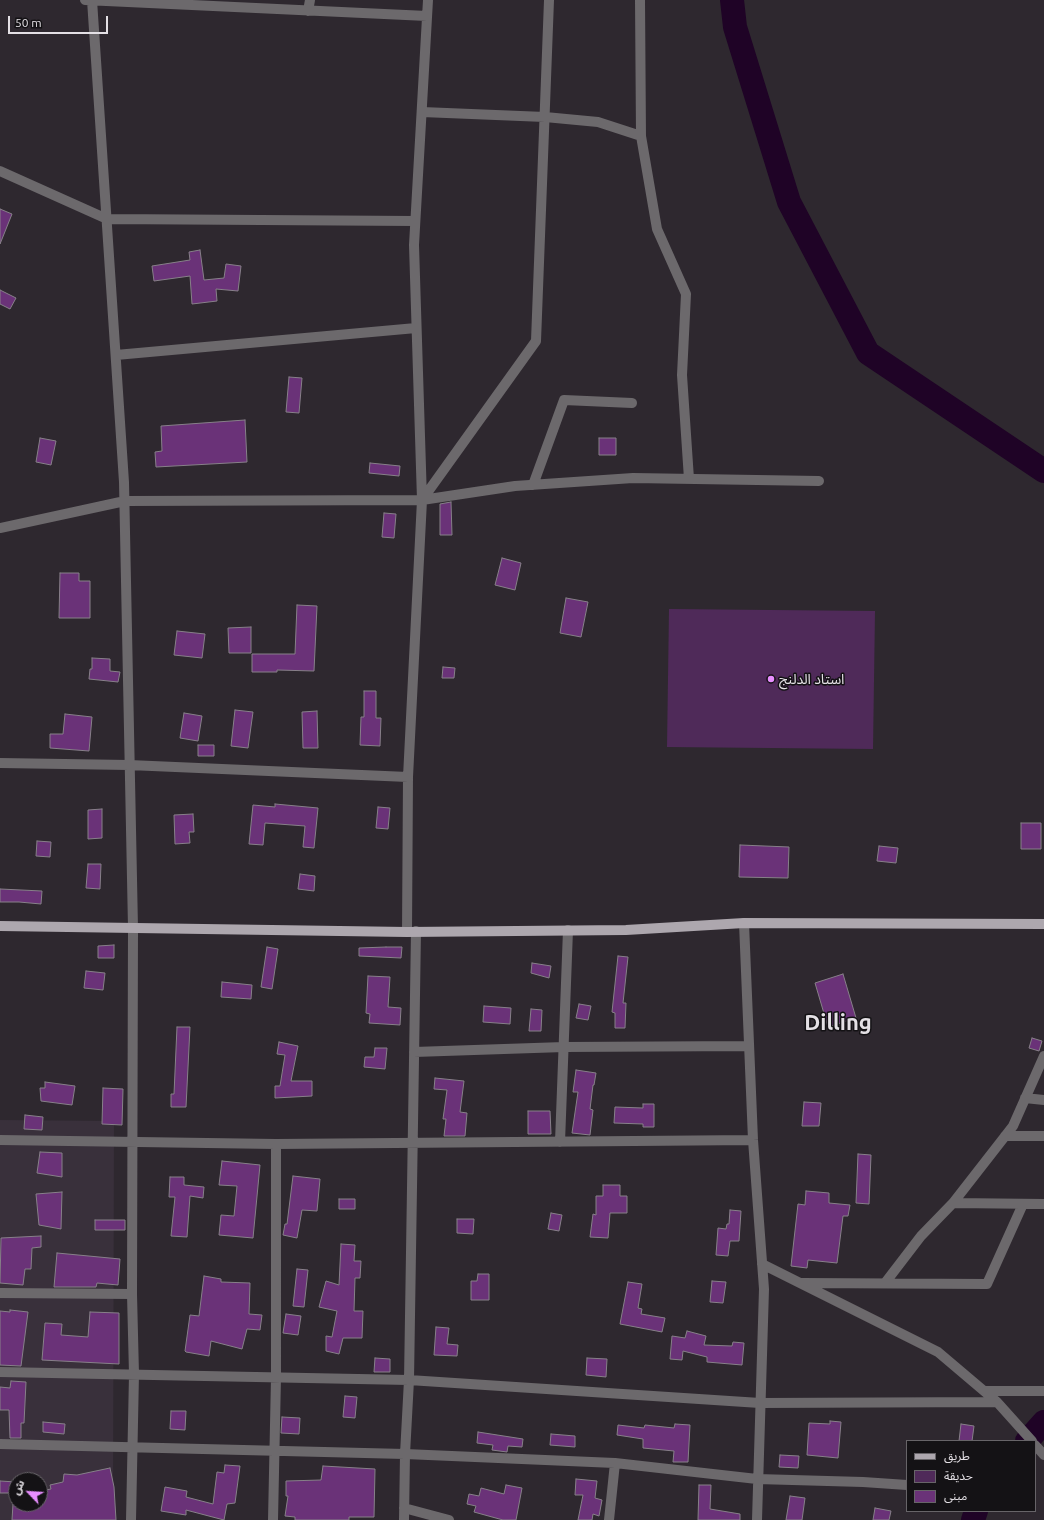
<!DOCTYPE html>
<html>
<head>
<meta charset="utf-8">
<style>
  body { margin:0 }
  #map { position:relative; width:1044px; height:1520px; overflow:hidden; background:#2e282f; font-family:Ubuntu,"Noto Sans Arabic",sans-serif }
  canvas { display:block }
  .legend { position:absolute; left:906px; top:1440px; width:130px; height:72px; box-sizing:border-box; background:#141215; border:1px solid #676468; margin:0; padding:5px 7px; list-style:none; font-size:12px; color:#e4e0e5 }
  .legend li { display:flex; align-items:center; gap:8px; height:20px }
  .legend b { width:20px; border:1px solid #676468 }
  .north { position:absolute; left:8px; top:1472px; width:40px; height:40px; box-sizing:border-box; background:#141215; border:1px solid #676468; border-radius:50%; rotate:295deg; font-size:11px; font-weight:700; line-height:16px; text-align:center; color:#e4e0e5 }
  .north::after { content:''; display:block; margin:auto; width:14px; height:18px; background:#e88eff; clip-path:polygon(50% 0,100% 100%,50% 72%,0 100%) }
  .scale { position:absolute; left:8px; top:16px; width:100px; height:18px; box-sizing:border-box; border:2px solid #e4e0e5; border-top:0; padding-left:5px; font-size:12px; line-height:14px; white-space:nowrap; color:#e4e0e5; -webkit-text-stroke:3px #141215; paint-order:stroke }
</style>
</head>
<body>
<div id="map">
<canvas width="1044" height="1520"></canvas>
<ul class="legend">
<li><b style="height:5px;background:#ada7ae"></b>طريق</li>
<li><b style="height:11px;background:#4f2a59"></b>حديقة</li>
<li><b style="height:11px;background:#6a3278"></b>مبنى</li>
</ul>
<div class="north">ش</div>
<div class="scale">50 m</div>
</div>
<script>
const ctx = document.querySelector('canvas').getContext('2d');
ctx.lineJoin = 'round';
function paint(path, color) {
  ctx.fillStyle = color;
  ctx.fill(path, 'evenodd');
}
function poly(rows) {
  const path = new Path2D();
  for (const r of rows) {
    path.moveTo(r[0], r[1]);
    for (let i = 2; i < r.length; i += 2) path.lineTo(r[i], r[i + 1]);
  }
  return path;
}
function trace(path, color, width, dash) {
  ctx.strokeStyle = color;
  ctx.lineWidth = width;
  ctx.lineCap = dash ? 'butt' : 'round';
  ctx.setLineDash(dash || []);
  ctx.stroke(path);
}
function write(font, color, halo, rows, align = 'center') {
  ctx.font = font + ' Ubuntu,"Noto Sans Arabic",sans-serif';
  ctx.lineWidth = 3;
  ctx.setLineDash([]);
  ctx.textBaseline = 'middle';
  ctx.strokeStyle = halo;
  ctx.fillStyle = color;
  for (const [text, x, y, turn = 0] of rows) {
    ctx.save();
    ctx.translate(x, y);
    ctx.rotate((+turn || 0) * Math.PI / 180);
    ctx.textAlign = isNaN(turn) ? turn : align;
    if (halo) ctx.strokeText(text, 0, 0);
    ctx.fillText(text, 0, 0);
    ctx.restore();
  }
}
paint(poly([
  [0,1120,114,1121,113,1520,0,1520],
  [16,1480,40,1480,40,1504,16,1504]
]), '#39303b');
paint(poly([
  [669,609,875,611,873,749,667,747]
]), '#4f2a59');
trace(poly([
  [732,0,735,27,789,202,868,353,1044,471],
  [1027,1441,1044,1422],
  [973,1520,976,1511]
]), '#1f0326', 24);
const building = poly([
  [0,209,12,214,0,244,0,209],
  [200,250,204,280,224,278,226,264,241,266,238,291,216,289,217,301,192,304,190,276,154,281,152,266,190,260,189,252,200,250],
  [0,290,16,298,10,309,0,304,0,290],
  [289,377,302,378,299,413,286,412,289,377],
  [245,420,247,462,156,467,155,452,162,451,161,426,245,420],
  [40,438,56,441,51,465,36,462,40,438],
  [599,438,616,438,616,455,599,455,599,438],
  [370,463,400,466,399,476,369,473,370,463],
  [451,502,452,535,440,535,440,504,451,502],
  [384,513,396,514,394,538,382,537,384,513],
  [502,558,521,563,515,590,495,585,502,558],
  [60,573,79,573,79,581,90,581,90,618,59,618,60,573],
  [566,598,588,602,581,637,560,633,566,598],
  [297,605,317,606,314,671,277,670,277,672,252,672,252,654,295,654,297,605],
  [251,627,251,653,229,653,228,628,251,627],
  [177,631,205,634,202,658,174,655,177,631],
  [92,658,110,659,110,671,120,672,118,682,89,679,90,669,92,669,92,658],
  [443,667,455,668,454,678,442,678,443,667],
  [364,691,376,691,376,718,381,718,380,746,360,745,361,717,364,717,364,691],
  [235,710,253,712,248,748,231,746,235,710],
  [317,711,318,748,303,748,302,712,317,711],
  [184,713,202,716,198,741,180,738,184,713],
  [65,714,92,717,89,751,50,748,50,734,63,734,65,714],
  [198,745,214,745,214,756,198,756,198,745],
  [275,804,318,808,314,848,303,847,305,826,265,823,263,845,249,844,253,805,275,807,275,804],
  [378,807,390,808,388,829,376,828,378,807],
  [102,809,102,838,88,839,88,810,102,809],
  [193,814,194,832,189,832,190,843,175,844,174,815,193,814],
  [1021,823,1041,823,1041,849,1021,849,1021,823],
  [37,841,51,842,50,857,36,856,37,841],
  [740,845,789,847,788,878,739,877,740,845],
  [879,846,898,848,896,863,877,861,879,846],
  [88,864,101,864,100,889,86,888,88,864],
  [300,874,315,876,314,891,298,889,300,874],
  [0,889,42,891,41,904,19,902,0,902,0,889],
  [114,945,114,958,98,958,98,946,114,945],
  [267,947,278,949,272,989,261,987,267,947],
  [386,947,402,947,401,958,359,956,359,948,386,947],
  [618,956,628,957,623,1003,626,1003,625,1028,615,1028,615,1013,612,1012,618,956],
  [532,963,551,966,549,978,531,973,532,963],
  [86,971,105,973,103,990,84,988,86,971],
  [843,974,856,1018,828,1027,815,983,843,974],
  [368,976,390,977,388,1007,401,1008,400,1025,369,1023,370,1014,366,1013,368,976],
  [222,982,252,985,251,999,221,997,222,982],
  [579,1004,591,1006,588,1020,576,1018,579,1004],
  [484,1006,511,1008,510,1024,483,1022,484,1006],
  [531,1009,542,1010,541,1031,529,1031,531,1009],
  [177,1027,190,1027,186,1107,171,1107,171,1094,174,1094,177,1027],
  [1032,1038,1042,1041,1039,1051,1029,1048,1032,1038],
  [279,1042,298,1046,291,1081,312,1081,312,1096,275,1098,275,1086,280,1086,285,1055,277,1054,279,1042],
  [375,1048,387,1048,385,1069,364,1067,365,1057,374,1057,375,1048],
  [576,1070,596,1073,594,1085,593,1085,590,1109,593,1110,590,1135,572,1133,578,1092,573,1092,576,1070],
  [435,1078,464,1081,460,1112,467,1113,465,1136,444,1136,446,1119,443,1119,447,1090,434,1089,435,1078],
  [45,1082,75,1086,72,1105,41,1101,40,1088,45,1088,45,1082],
  [103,1088,123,1089,122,1125,102,1124,103,1088],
  [804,1102,821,1103,819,1126,802,1126,804,1102],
  [643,1104,654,1104,654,1127,643,1127,643,1124,614,1123,615,1107,643,1108,643,1104],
  [528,1111,550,1111,551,1134,528,1134,528,1111],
  [25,1115,43,1117,42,1130,24,1129,25,1115],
  [40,1152,62,1153,62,1177,37,1173,40,1152],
  [858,1154,871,1155,869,1204,856,1203,858,1154],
  [222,1161,260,1165,253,1238,219,1235,221,1215,234,1216,237,1186,219,1185,222,1161],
  [293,1176,320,1179,317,1211,302,1210,297,1238,283,1235,285,1224,287,1224,293,1176],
  [170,1177,184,1177,184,1185,204,1187,203,1198,190,1196,187,1237,171,1236,175,1197,169,1197,170,1177],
  [603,1185,620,1185,620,1196,627,1196,627,1213,610,1213,608,1238,590,1237,593,1214,596,1215,596,1196,603,1196,603,1185],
  [806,1191,829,1193,829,1203,850,1205,848,1216,843,1216,837,1263,808,1260,807,1268,791,1266,798,1204,805,1205,806,1191],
  [62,1192,61,1229,39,1225,36,1194,62,1192],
  [339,1199,355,1199,355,1209,339,1209,339,1199],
  [730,1210,741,1211,739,1241,730,1241,728,1256,716,1255,718,1228,726,1229,727,1224,729,1224,730,1210],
  [551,1213,562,1215,559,1231,548,1229,551,1213],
  [457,1219,474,1219,473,1234,457,1233,457,1219],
  [95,1220,125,1220,125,1230,95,1230,95,1220],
  [41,1236,41,1247,32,1248,31,1269,25,1269,23,1285,0,1283,1,1238,41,1236],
  [341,1244,355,1245,354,1261,361,1261,360,1278,355,1278,354,1311,363,1311,362,1338,343,1338,339,1354,326,1351,326,1336,332,1337,337,1311,319,1307,326,1281,339,1285,341,1244],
  [57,1253,120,1259,118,1285,97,1283,96,1287,54,1287,57,1253],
  [297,1269,308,1270,304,1307,293,1306,297,1269],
  [478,1274,489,1274,489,1300,471,1300,471,1281,477,1281,478,1274],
  [204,1276,221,1279,221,1282,250,1283,249,1314,262,1315,260,1330,247,1329,242,1349,211,1341,209,1356,186,1352,185,1351,190,1315,199,1316,204,1276],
  [712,1281,726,1282,723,1303,710,1302,712,1281],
  [628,1282,642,1284,638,1308,642,1309,641,1314,665,1318,662,1332,620,1324,628,1282],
  [10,1310,28,1312,21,1366,0,1365,0,1311,10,1312,10,1310],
  [90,1312,119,1313,119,1364,42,1360,45,1323,62,1324,61,1335,88,1337,90,1312],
  [286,1314,301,1316,298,1335,283,1333,286,1314],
  [436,1327,449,1328,447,1344,458,1345,457,1356,434,1355,436,1327],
  [687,1331,706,1336,704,1345,732,1346,733,1342,744,1343,742,1365,707,1362,707,1357,683,1351,682,1360,670,1359,672,1336,685,1338,687,1331],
  [375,1358,390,1359,390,1372,374,1372,375,1358],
  [587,1358,607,1359,606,1377,586,1375,587,1358],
  [11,1381,26,1382,24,1423,21,1423,21,1438,10,1438,9,1410,0,1410,0,1387,10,1388,11,1381],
  [345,1396,357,1397,355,1418,343,1417,345,1396],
  [171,1411,186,1411,185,1430,170,1429,171,1411],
  [282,1417,300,1418,299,1434,281,1433,282,1417],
  [830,1421,841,1422,838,1458,807,1455,809,1423,830,1424,830,1421],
  [43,1422,65,1424,64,1434,43,1432,43,1422],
  [675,1424,690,1425,688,1462,673,1462,674,1451,643,1448,643,1439,617,1435,618,1425,644,1428,645,1425,674,1428,675,1424],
  [961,1424,974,1426,972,1441,959,1441,961,1424],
  [478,1432,523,1439,522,1447,508,1446,507,1452,492,1450,493,1445,477,1443,478,1432],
  [551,1434,575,1436,575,1447,550,1445,551,1434],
  [780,1455,799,1456,798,1468,779,1467,780,1455],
  [225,1465,240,1466,235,1503,227,1504,224,1520,186,1510,186,1515,161,1511,165,1487,187,1491,186,1497,213,1504,217,1472,224,1473,225,1465],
  [323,1466,375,1469,374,1517,349,1517,349,1520,295,1520,295,1517,285,1516,288,1496,286,1496,286,1481,321,1480,323,1466],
  [110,1468,114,1487,116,1520,12,1520,13,1504,40,1504,40,1491,51,1489,50,1485,63,1482,64,1474,77,1475,110,1468],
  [576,1479,597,1481,595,1498,602,1500,599,1516,593,1514,592,1520,578,1520,583,1495,575,1495,576,1479],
  [0,1481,16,1482,16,1493,0,1493,0,1481],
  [506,1485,522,1488,516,1520,503,1520,474,1512,476,1506,467,1504,469,1494,479,1496,481,1488,504,1494,506,1485],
  [699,1485,711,1485,710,1509,740,1514,740,1520,698,1520,699,1485],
  [790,1496,805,1498,802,1520,786,1520,790,1496],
  [875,1508,891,1511,889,1520,873,1520,875,1508]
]);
paint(building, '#6a3278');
trace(building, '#878089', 1);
trace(poly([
  [85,0,427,16],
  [92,0,124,482,133,928,132,1294,134,1374,131,1520],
  [640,0,641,136],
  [308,11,310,0],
  [422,112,545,117,598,122,641,136,657,229,686,294,682,375,689,479],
  [0,171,107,219,415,221],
  [116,355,416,328],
  [533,485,564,400,632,403],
  [422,500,536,341,549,0],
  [0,528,125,501,422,500,515,486,633,478,819,481],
  [0,763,129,765,408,777],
  [744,923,753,1140,764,1289,757,1520],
  [407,932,408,777,422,500,414,245,428,0],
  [414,1052,564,1047,749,1046],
  [1025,1098,1044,1100],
  [1005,1136,1044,1136],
  [0,1140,276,1144,753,1140],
  [560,1142,568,930],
  [953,1203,1044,1204],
  [762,1264,938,1352,997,1402,1032,1441],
  [802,1283,987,1284,1023,1204],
  [885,1283,921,1236,953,1203,1013,1126,1044,1056],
  [0,1293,132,1294],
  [0,1372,409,1380,760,1403,997,1402],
  [984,1391,1044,1391],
  [0,1444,405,1454,615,1463,757,1479,863,1482,907,1485],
  [1035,1445,1044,1455],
  [404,1508,449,1520],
  [273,1520,276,1377,276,1144],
  [404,1520,405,1454,409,1380,416,931],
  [609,1520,615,1463]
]), '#6c696c', 10);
trace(poly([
  [0,926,407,932,626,930,744,923,1044,924]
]), '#ada7ae', 10);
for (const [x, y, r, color] of [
  [771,679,4,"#e88eff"]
]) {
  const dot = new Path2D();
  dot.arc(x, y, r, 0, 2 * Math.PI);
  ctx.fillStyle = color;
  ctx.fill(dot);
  trace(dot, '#141215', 1.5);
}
write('14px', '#e4e0e5', '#141215', [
  ["استاد الدلنج",779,679]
], 'left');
write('bold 22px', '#e4e0e5', '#141215', [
  ["Dilling",838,1023]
]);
</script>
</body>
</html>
